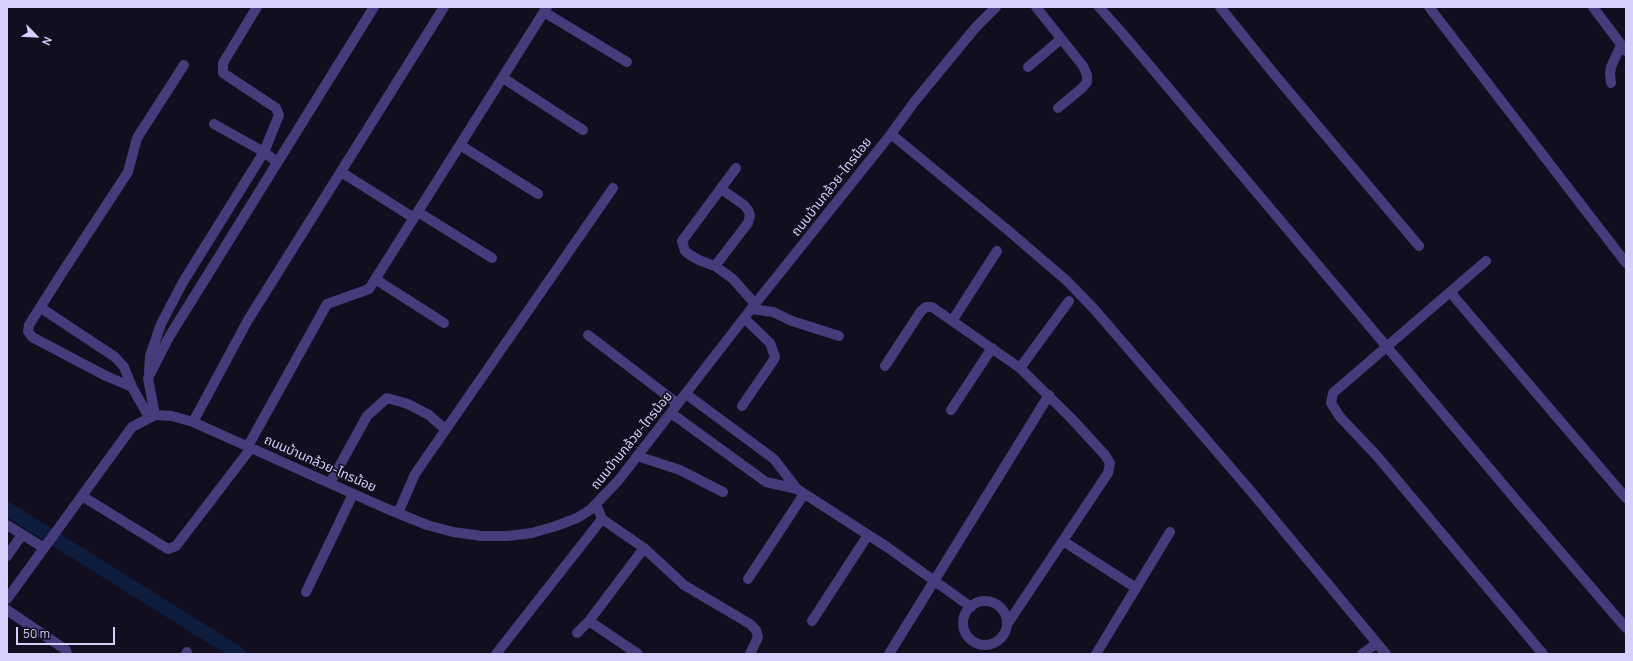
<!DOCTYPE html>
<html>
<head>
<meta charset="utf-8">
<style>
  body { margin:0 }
  #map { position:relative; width:1633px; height:661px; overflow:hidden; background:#120e1f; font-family:Manrope,sans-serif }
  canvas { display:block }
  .frame { position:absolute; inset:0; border:8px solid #d8d0fc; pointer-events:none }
  .north { position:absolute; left:16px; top:16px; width:40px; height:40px; -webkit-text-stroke:3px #120e1f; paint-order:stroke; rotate:114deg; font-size:11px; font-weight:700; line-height:16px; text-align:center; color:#d8d0fc }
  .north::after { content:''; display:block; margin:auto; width:14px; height:18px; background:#d8d0fc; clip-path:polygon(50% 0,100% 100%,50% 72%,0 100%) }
  .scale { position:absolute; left:16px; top:627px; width:99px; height:18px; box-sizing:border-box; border:2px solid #d8d0fc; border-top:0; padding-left:5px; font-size:12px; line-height:14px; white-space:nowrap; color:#d8d0fc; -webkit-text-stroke:3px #120e1f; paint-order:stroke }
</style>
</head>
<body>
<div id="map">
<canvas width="1633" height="661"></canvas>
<div class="frame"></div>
<div class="north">N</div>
<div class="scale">50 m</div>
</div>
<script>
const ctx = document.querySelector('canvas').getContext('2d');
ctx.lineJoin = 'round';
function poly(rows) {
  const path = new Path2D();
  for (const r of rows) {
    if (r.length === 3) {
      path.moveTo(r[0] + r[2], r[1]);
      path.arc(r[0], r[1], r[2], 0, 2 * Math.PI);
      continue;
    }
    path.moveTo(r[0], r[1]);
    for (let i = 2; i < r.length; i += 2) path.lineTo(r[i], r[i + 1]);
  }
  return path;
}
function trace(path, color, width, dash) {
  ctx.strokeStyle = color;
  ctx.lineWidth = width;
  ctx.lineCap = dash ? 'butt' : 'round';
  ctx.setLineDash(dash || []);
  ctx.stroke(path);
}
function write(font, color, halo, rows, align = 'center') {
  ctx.font = font + ' Manrope,"Noto Sans Thai",sans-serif';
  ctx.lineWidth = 3.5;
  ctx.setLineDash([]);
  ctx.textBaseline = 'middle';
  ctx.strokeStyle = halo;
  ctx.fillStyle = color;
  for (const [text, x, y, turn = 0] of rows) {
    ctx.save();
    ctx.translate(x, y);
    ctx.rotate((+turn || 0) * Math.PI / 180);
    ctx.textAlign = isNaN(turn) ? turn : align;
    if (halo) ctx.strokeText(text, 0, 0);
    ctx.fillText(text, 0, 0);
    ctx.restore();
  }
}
trace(poly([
  [7,509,239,654]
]), '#0e1c3e', 14);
trace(poly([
  [257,7,223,63,223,73,276,108,279,115,264,152,277,162],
  [1036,7,1083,66,1087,75,1087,82,1082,88,1058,108],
  [1099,7,1123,34,1522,507,1626,628],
  [1220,7,1274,74,1419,246],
  [1429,7,1626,263],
  [1593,7,1626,51],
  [544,12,627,62],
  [1028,67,1061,39],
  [503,78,583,130],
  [1611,83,1610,74,1611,67,1621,45],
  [891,134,1010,232,1067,281,1095,310,1249,489,1386,654],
  [460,145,538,194],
  [341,172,414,218],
  [721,189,744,205,748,210,750,215,748,223,715,266,733,279,755,304],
  [418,212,492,258],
  [1486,261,1333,393,1331,403,1340,417,1377,456,1543,654],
  [715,266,701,261,690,255,685,251,682,241,736,168],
  [375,279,444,323],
  [1450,292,1626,498],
  [41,308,115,357,124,367,132,387,149,417],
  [751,309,773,312,792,321,839,336],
  [952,321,997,251],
  [588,335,678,404],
  [885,366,921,311,926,307,932,307,1020,368,1071,418,1105,455,1110,463,1108,473,1008,623],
  [1020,368,1069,301],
  [149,372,150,356,161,324,183,282,264,152,214,124],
  [132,387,106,376,32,337,28,331,29,325,60,276,128,172,137,138,184,65],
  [686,394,774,459,797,489,887,547,971,607],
  [742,406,773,361,775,357,770,343,744,318],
  [951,410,992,348],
  [671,413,766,482,797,489],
  [155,415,148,378,169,337,374,7],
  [193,422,248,320,444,7],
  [248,446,327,304,369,289,547,7],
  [637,456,680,470,723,492],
  [330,483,367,416,387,398,408,404,429,415,445,429],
  [82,496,168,549,176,546,251,448],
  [596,504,602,519,644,548,684,585,750,624,756,630,758,637,750,654],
  [398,513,415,474,613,188],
  [7,525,44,548],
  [1063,541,1136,588],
  [7,556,22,535],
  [748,579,804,494],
  [306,592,353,494],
  [7,599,132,427,155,415,172,416,193,422,385,508,427,525,453,532,482,536,508,536,532,533,556,526,577,518,590,510,618,481,751,309,891,134,915,101,976,27,996,7],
  [985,623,22],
  [7,610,66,650,67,654],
  [589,621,638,654],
  [812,621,868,535],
  [577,633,589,621,644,548],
  [186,654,187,652],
  [496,654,602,519],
  [889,654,1049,395],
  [1096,654,1170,532],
  [1362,654,1377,643]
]), '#443c7b', 10);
write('13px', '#d8d0fc', '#120e1f', [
  ["ถนนบ้านกล้วย-ไทรน้อย",832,187,-52],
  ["ถนนบ้านกล้วย-ไทรน้อย",632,441,-51],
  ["ถนนบ้านกล้วย-ไทรน้อย",320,464,24]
]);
</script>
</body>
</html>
